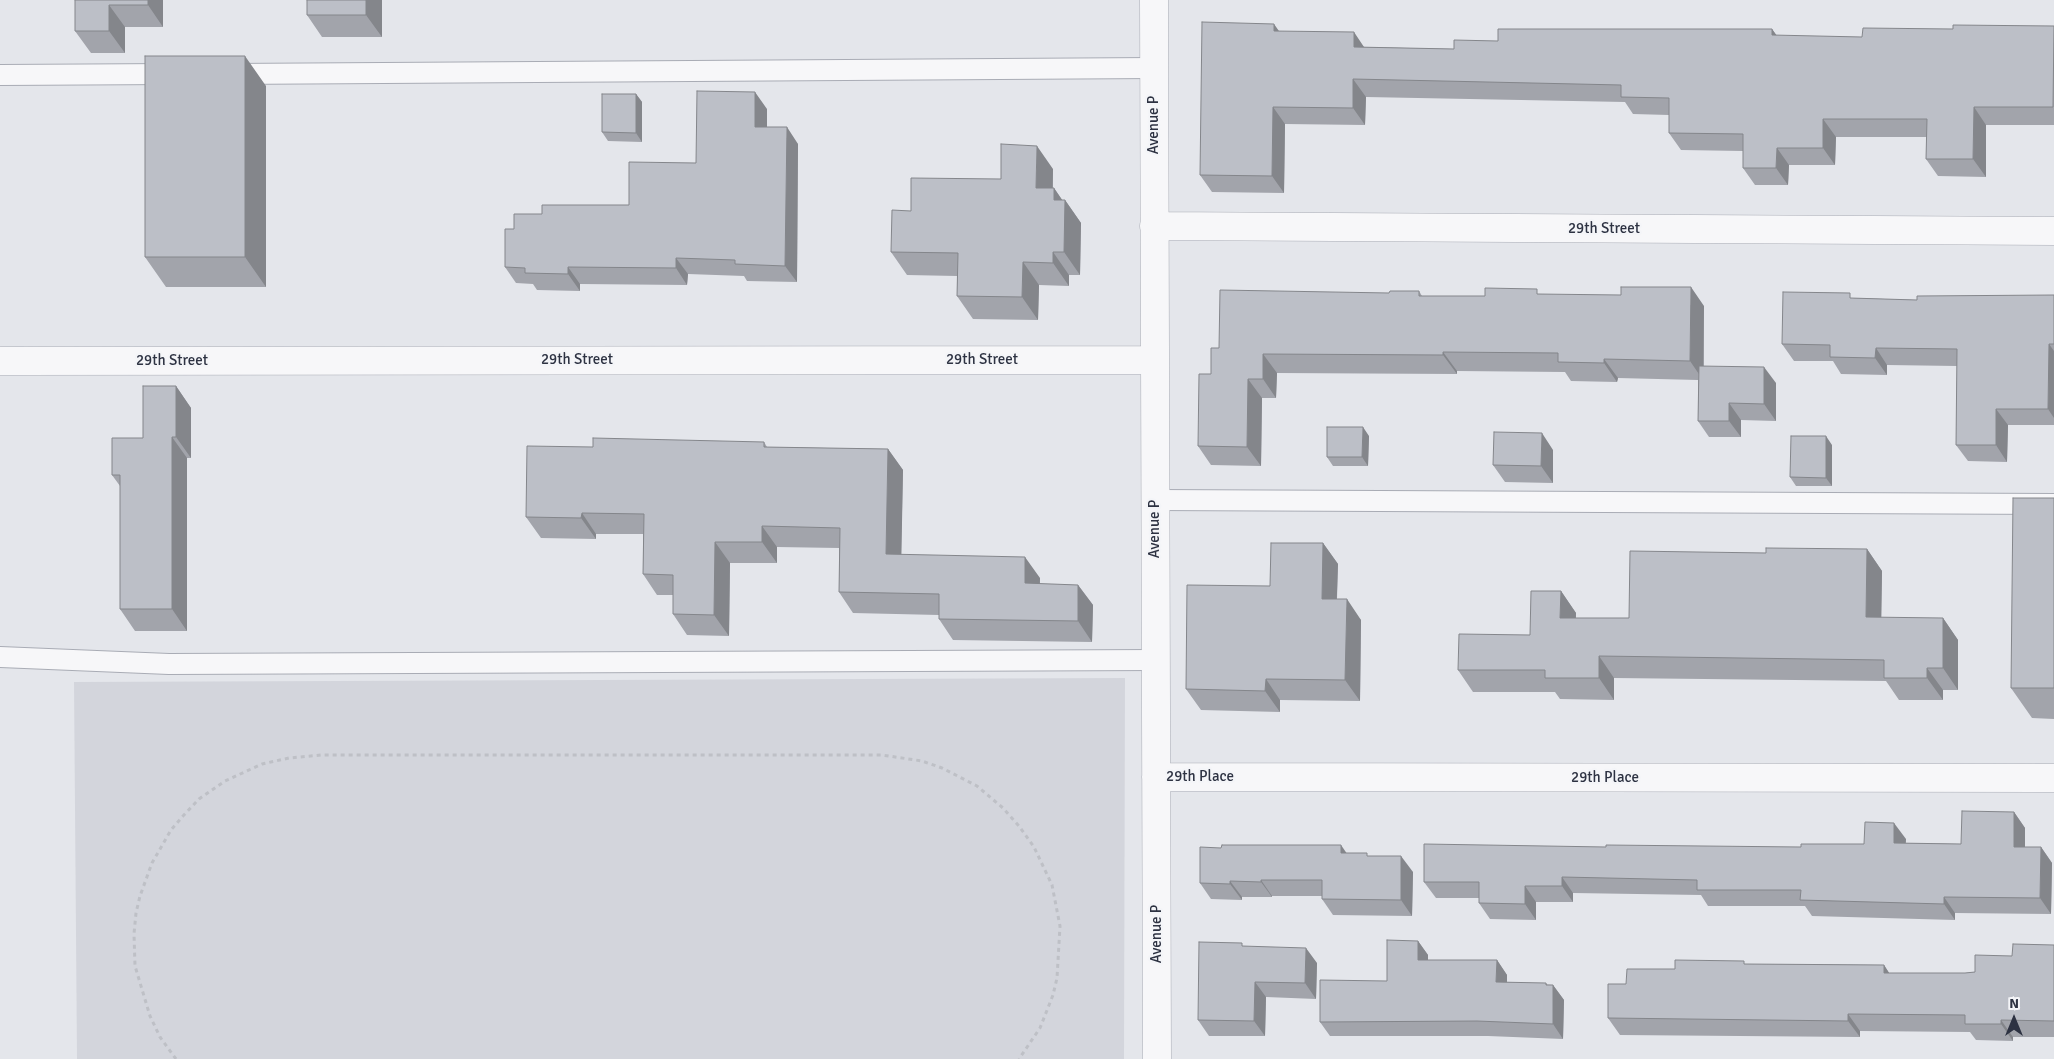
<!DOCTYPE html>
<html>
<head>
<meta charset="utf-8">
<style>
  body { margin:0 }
  #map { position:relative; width:2054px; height:1059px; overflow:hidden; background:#e4e6eb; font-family:Signika,sans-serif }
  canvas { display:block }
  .north { position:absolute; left:1989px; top:994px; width:50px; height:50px; -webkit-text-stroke:4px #f4f5f8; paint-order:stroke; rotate:0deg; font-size:14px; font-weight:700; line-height:20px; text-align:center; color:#2d3242 }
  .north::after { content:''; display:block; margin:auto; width:18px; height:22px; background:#2d3242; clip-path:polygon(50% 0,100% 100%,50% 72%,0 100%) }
</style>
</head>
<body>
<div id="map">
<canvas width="2054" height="1059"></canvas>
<div class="north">N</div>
</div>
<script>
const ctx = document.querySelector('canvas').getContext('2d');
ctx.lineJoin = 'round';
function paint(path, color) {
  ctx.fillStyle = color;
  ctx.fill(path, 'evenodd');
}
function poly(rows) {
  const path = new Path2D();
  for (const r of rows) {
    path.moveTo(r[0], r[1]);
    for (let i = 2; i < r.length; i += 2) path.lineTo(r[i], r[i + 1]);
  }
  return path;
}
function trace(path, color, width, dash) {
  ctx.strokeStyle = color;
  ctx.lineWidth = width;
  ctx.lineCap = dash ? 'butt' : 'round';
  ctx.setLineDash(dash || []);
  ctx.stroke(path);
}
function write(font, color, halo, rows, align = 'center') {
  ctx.font = font + ' Signika,sans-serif';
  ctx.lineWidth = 4.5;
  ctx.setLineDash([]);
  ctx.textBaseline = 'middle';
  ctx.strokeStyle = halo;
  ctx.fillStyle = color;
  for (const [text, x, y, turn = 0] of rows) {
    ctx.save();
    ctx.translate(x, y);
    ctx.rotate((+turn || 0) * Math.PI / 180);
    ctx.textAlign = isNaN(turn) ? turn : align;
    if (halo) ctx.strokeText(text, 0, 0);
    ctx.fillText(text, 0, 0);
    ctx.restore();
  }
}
paint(poly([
  [1125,678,1124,1059,77,1059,74,682]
]), '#d3d5dc');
const service = poly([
  [229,74,1154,68],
  [0,75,170,74],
  [1155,500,2054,504],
  [0,657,169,664,1156,660]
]);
const minor = poly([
  [1154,0,1157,1059],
  [1154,226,2054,231],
  [0,361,1154,360],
  [1156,777,2054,778]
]);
trace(service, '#a9acb5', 22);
trace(minor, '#a9acb5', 29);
trace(poly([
  [176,1059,160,1037,150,1016,135,966,134,934,136,913,140,896,152,863,171,830,183,816,199,799,225,781,262,764,289,758,321,755,882,755,922,761,942,768,977,786,1003,808,1019,826,1034,847,1052,885,1060,926,1057,978,1053,995,1040,1028,1019,1059]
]), '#bec0c6', 3, [4, 4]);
trace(service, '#f7f7f9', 20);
trace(minor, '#f7f7f9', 28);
paint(poly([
  [75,0,163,0,163,27,125,27,125,53,91,53,75,31],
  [382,0,382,37,322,37,307,15],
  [2054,26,2054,125,1986,125,1986,177,1938,176,1926,159,1927,137,1836,137,1835,165,1789,165,1788,185,1755,185,1743,168,1743,151,1681,150,1669,133,1669,115,1633,114,1625,102,1366,97,1365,125,1285,124,1284,193,1212,192,1200,175,1279,31,1365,47,1454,49,1498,41,1772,29,1777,36,1862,37,1953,29],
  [266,86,266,287,166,287,145,257],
  [636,94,642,102,642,142,608,141,602,132],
  [767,109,767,127,798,144,797,282,747,281,744,276,688,274,687,285,580,284,580,291,537,290,533,284,516,283,505,267,514,229,542,214,629,205,696,163],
  [1053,169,1053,188,1054,188,1062,200,1065,200,1081,223,1080,275,1069,275,1069,286,1039,285,1038,320,973,319,957,296,957,276,907,275,891,252,911,211,1001,179],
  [1419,291,1422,296,1485,296,1541,294,1704,306,1704,366,1776,383,1776,421,1741,420,1741,437,1709,437,1698,421,1698,380,1618,378,1617,382,1571,381,1565,372,1457,371,1457,374,1277,373,1276,398,1262,398,1261,466,1211,465,1198,446,1211,374,1219,348,1389,293],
  [2054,295,2054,425,2008,425,2007,462,1968,461,1956,445,1957,366,1887,365,1887,375,1841,374,1833,361,1794,361,1782,344,1854,298,1917,300],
  [176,386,191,408,191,458,187,458,187,631,135,631,120,609,120,486,112,475,143,438],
  [1369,436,1368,466,1333,466,1327,457],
  [764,442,767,447,888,449,903,470,901,555,1040,578,1040,584,1078,585,1093,605,1092,642,953,640,939,619,939,615,853,613,839,592,839,548,777,547,777,563,730,563,729,636,687,635,673,614,673,595,657,595,643,574,643,534,596,534,596,539,541,538,526,517,593,447],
  [1832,445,1832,486,1796,486,1790,477],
  [1553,450,1553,483,1505,482,1493,465],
  [2054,498,2054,719,2032,718,2011,688],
  [1323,543,1338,564,1337,599,1361,620,1360,701,1280,700,1280,712,1201,710,1186,689,1270,586],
  [1867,549,1882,571,1881,618,1943,618,1958,640,1958,690,1943,690,1943,700,1899,700,1886,681,1614,678,1614,700,1560,699,1555,692,1473,692,1458,670,1530,635,1561,591,1576,613,1576,618,1629,618,1766,553],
  [2014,812,2025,828,2025,847,2041,847,2052,863,2051,914,1955,913,1955,920,1812,916,1805,906,1708,906,1701,895,1573,893,1573,902,1536,902,1536,920,1490,919,1479,903,1479,898,1436,898,1424,882,1606,847,1801,847,1864,844,1906,839,1905,843,1961,844],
  [1347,853,1413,872,1412,916,1333,915,1322,899,1322,896,1272,896,1272,897,1242,897,1242,900,1211,899,1200,883],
  [1418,941,1428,955,1428,960,1497,960,1507,975,1507,982,1553,985,1564,1000,1563,1039,1488,1036,1330,1036,1320,1022,1387,981],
  [2054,945,2054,1037,2013,1037,2013,1041,1976,1040,1970,1032,1860,1031,1860,1037,1620,1035,1608,1018,1626,984,1675,969,1746,964,1884,965,1889,973,1965,973,1975,972,2012,956],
  [1244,946,1317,963,1316,999,1266,997,1265,1036,1209,1036,1198,1020]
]), '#a2a4ab');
paint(poly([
  [148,0,163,0,163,27,148,5],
  [366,0,382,0,382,37,366,15],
  [109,5,125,27,125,53,109,31],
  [1274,24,1286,41,1274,31],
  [1772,29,1784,46,1772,35],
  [1354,32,1366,50,1354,47],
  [245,56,266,86,266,287,245,257],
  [1353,79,1366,97,1365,125,1353,108],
  [755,92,767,109,767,144,755,127],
  [636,94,642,102,642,142,636,133],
  [1273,107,1285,124,1284,193,1272,176],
  [1974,107,1986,125,1986,177,1973,159],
  [1823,119,1836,137,1835,165,1823,148],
  [787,127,798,144,797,282,785,266],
  [1037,146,1053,169,1052,211,1036,188],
  [1777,148,1789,165,1788,185,1776,168],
  [1054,188,1065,204,1065,200,1081,223,1080,275,1064,252,1054,200],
  [1053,252,1069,275,1069,286,1053,263],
  [676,258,688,274,687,285,676,268],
  [1023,262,1039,285,1038,320,1022,297],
  [568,267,580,284,580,291,568,274],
  [1691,287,1704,306,1703,380,1690,361],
  [2049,344,2054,351,2054,418,2048,409],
  [1876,348,1887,365,1887,375,1875,358],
  [1443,352,1457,371,1457,374,1443,355],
  [1263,354,1277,373,1276,398,1263,379],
  [1604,359,1618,378,1617,382,1604,363],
  [1764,367,1776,383,1776,421,1764,404],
  [1248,379,1262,398,1261,466,1247,447],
  [176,386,191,408,191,458,176,437],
  [1729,403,1741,420,1741,437,1729,421],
  [1996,409,2008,425,2007,462,1996,445],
  [1363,427,1369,436,1368,466,1362,457],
  [1542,433,1553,450,1553,483,1541,466],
  [1826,436,1832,445,1832,486,1826,478],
  [172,437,187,458,187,631,172,609],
  [888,449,903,470,901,575,886,554],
  [582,513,596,534,596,539,581,518],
  [762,526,777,547,777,563,762,542],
  [715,542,730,563,729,636,714,615],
  [1323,543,1338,564,1336,620,1322,599],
  [1867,549,1882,571,1881,639,1866,617],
  [1025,557,1040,578,1039,604,1025,583],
  [1078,585,1093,605,1092,642,1078,621],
  [1561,591,1576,613,1575,640,1560,618],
  [1347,599,1361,620,1360,701,1345,680],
  [1943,618,1958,640,1958,690,1943,668],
  [1599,656,1614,678,1614,700,1599,678],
  [1927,668,1943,690,1943,700,1927,678],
  [1266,679,1280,700,1280,712,1265,691],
  [2014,812,2025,828,2025,863,2014,847],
  [1894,823,1906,839,1905,859,1894,843],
  [1341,845,1352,861,1341,853],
  [2041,847,2052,863,2051,914,2040,898],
  [1401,856,1413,872,1412,916,1401,900],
  [1562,877,1573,893,1573,902,1562,886],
  [1261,880,1272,896,1272,897,1261,882],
  [1230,881,1242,897,1242,900,1230,884],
  [1525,886,1536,902,1536,920,1525,904],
  [1944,897,1955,913,1955,920,1944,904],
  [1418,941,1428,955,1428,975,1418,960],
  [1306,948,1317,963,1316,999,1305,983],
  [1497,960,1507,975,1507,997,1496,982],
  [1884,965,1895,982,1884,973],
  [1255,982,1266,997,1265,1036,1254,1021],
  [1546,983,1553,994,1553,985,1564,1000,1563,1039,1553,1024],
  [1848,1014,1860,1031,1860,1037,1848,1021],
  [2001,1020,2013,1037,2013,1041,2001,1024]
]), '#84868b');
const building = poly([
  [75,0,148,0,148,5,109,5,109,31,75,31,75,0],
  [307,0,366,0,366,15,307,15,307,0],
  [1202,22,1274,24,1274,31,1354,32,1354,47,1454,49,1454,40,1498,41,1498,29,1772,29,1772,35,1862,37,1863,28,1953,29,1953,25,2054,26,2053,107,1974,107,1973,159,1926,159,1927,119,1823,119,1823,148,1777,148,1776,168,1743,168,1743,134,1669,133,1669,98,1621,97,1621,85,1353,79,1353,108,1273,107,1272,176,1200,175,1202,22],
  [145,56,245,56,245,257,145,257,145,56],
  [697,91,755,92,755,127,787,127,785,266,735,264,735,260,676,258,676,268,568,267,568,274,525,273,525,268,505,267,505,229,514,229,514,214,542,214,542,205,629,205,629,162,696,163,697,91],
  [602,94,636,94,636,133,602,132,602,94],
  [1001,144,1037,146,1036,188,1054,188,1054,200,1065,200,1064,252,1053,252,1053,263,1023,262,1022,297,957,296,958,253,891,252,892,210,911,211,911,178,1001,179,1001,144],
  [1621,287,1691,287,1690,361,1604,359,1604,363,1558,362,1558,353,1443,352,1443,355,1263,354,1263,379,1248,379,1247,447,1198,446,1199,374,1211,374,1211,348,1219,348,1220,290,1389,293,1390,291,1419,291,1419,296,1485,296,1485,288,1537,289,1537,294,1621,295,1621,287],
  [1783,292,1850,293,1850,298,1917,300,1917,296,2054,295,2054,344,2049,344,2048,409,1996,409,1996,445,1956,445,1957,349,1876,348,1875,358,1830,357,1830,345,1782,344,1783,292],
  [1699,366,1764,367,1764,404,1729,403,1729,421,1698,421,1699,366],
  [143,386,176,386,176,437,172,437,172,609,120,609,120,475,112,475,112,438,143,438,143,386],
  [1327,427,1363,427,1362,457,1327,457,1327,427],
  [1494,432,1542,433,1541,466,1493,465,1494,432],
  [1791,436,1826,436,1826,478,1790,477,1791,436],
  [593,438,764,442,764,447,888,449,886,554,1025,557,1025,583,1078,585,1078,621,939,619,939,594,839,592,840,528,762,526,762,542,715,542,714,615,673,614,673,575,643,574,644,514,582,513,581,518,526,517,527,446,593,447,593,438],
  [2013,498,2054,498,2054,688,2011,688,2013,498],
  [1271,543,1323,543,1322,599,1347,599,1345,680,1266,679,1265,691,1186,689,1187,585,1270,586,1271,543],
  [1766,548,1867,549,1866,617,1943,618,1943,668,1927,668,1927,678,1884,678,1884,660,1599,656,1599,678,1545,678,1545,670,1458,670,1459,634,1530,635,1531,591,1561,591,1560,618,1629,618,1630,551,1766,553,1766,548],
  [1962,811,2014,812,2014,847,2041,847,2040,898,1944,897,1944,904,1800,900,1801,890,1697,890,1697,880,1562,877,1562,886,1525,886,1525,904,1479,903,1479,882,1424,882,1424,844,1606,847,1606,845,1801,847,1801,844,1864,844,1865,822,1894,823,1894,843,1961,844,1962,811],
  [1222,845,1341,845,1341,853,1367,853,1367,856,1401,856,1401,900,1322,899,1322,880,1261,880,1261,882,1230,881,1230,884,1200,883,1200,847,1221,848,1222,845],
  [1387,940,1418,941,1418,960,1497,960,1496,982,1546,983,1546,985,1553,985,1553,1024,1477,1021,1320,1022,1320,980,1387,981,1387,940],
  [1199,942,1242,943,1242,946,1306,948,1305,983,1255,982,1254,1021,1198,1020,1199,942],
  [2013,944,2054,945,2054,1021,2001,1020,2001,1024,1965,1024,1965,1015,1848,1014,1848,1021,1608,1018,1608,984,1626,984,1627,969,1675,969,1675,960,1744,961,1744,964,1884,965,1884,973,1965,973,1975,972,1975,955,2012,956,2013,944]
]);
paint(building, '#bcbfc7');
trace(building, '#84868b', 1);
write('15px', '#2d3242', '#f4f5f8', [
  ["Avenue P",1154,125,-90],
  ["29th Street",1604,229],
  ["29th Street",577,360],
  ["29th Street",982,360],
  ["29th Street",172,361],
  ["Avenue P",1155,529,-90],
  ["29th Place",1200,777],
  ["29th Place",1605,778],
  ["Avenue P",1157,934,-90]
]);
</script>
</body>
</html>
